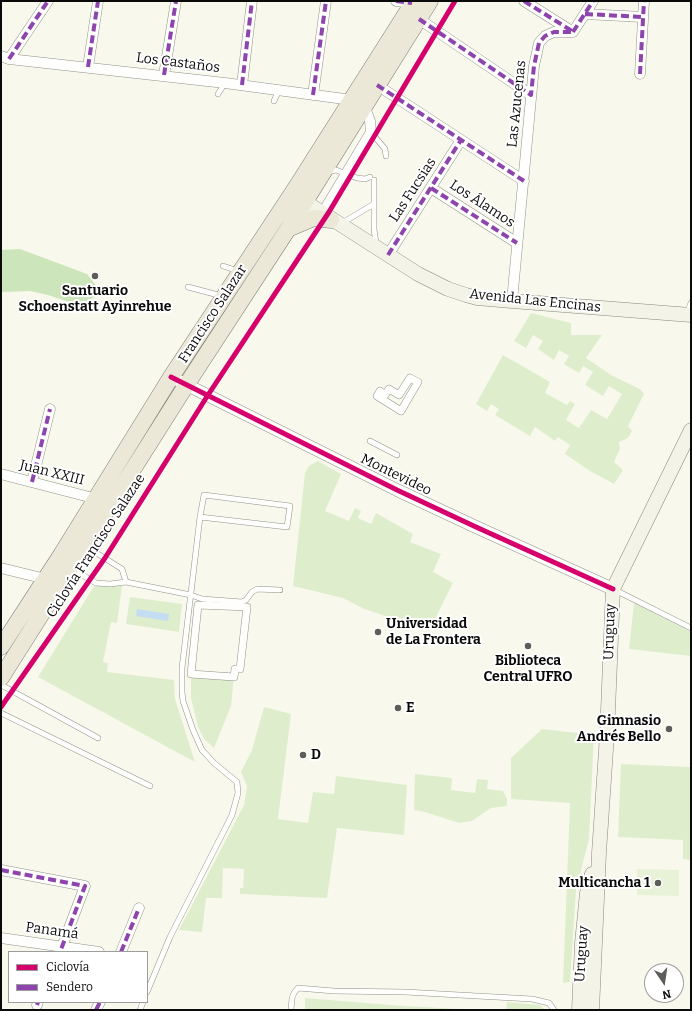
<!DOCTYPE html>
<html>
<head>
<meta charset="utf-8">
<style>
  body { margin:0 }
  #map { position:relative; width:692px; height:1011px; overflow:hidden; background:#f9f8ec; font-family:Bitter,serif }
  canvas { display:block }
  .frame { position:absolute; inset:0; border:2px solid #0a0a0a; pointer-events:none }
  .legend { position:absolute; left:8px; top:951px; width:140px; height:52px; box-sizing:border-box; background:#fff; border:1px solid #9d9d9d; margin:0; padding:5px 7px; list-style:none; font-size:12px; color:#0a0a0a }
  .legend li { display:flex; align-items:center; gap:8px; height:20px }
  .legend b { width:20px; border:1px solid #9d9d9d }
  .north { position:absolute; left:644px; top:963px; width:40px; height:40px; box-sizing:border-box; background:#fff; border:1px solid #9d9d9d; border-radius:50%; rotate:167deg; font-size:11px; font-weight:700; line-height:16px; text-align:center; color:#0a0a0a }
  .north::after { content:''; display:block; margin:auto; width:14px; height:18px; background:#5e5d59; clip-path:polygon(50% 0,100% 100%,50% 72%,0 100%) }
</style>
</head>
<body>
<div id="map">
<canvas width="692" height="1011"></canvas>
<div class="frame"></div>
<ul class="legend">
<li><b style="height:5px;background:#d6006c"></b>Ciclovía</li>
<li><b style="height:5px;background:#8e44ad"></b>Sendero</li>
</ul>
<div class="north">N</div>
</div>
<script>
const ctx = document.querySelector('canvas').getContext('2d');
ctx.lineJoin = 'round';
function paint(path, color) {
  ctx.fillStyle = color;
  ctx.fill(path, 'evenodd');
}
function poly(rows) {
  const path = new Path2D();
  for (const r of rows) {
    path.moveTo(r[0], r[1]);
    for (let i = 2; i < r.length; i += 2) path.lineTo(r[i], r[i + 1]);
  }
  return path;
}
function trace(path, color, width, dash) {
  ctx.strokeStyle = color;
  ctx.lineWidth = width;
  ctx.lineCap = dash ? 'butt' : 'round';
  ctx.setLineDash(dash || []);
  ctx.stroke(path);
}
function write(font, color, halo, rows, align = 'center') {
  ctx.font = font + ' Bitter,serif';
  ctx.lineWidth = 4;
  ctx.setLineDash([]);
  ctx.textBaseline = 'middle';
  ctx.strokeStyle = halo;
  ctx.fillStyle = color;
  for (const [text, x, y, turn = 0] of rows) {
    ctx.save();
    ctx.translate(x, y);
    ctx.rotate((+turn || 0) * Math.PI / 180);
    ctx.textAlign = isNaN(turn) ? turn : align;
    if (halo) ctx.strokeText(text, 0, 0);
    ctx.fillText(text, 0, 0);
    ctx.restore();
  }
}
paint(poly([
  [531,313,571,323,571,335,602,335,586,358,611,375,640,389,644,394,628,426,632,431,628,438,619,442,620,449,614,462,623,470,614,484,590,471,565,454,570,445,558,437,555,441,535,427,530,436,495,415,499,409,491,404,487,411,476,404,503,355,550,382,545,393,567,405,570,401,575,404,566,420,579,428,591,410,607,419,622,394,609,386,603,396,585,385,593,372,583,366,579,373,564,364,569,356,559,350,554,360,538,349,543,341,533,335,526,348,514,341],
  [318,461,341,474,325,511,349,521,355,508,361,511,358,518,371,524,376,513,413,534,410,542,441,554,433,572,453,583,429,631,362,608,343,598,293,586,305,473,309,466],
  [94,586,122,586,117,623,111,622,103,662,108,663,107,672,174,680,175,699,195,762,38,677],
  [130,597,182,604,179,632,126,624],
  [634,603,691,632,691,656,629,649],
  [191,674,234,677,231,706,214,748,204,739,198,727,191,698],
  [264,707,291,714,278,819,308,823,313,792,334,794,336,776,407,785,404,835,337,828,327,898,240,894,240,888,243,888,244,869,223,868,222,898,206,898,202,932,179,930,244,805,247,786,241,772,252,750],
  [542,729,594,735,589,839,576,890,570,982,563,983,570,803,511,799,511,758],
  [621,764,691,767,691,860,683,859,683,840,618,837],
  [415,774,452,778,451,790,475,793,477,779,488,780,487,789,503,791,507,799,507,806,491,808,472,821,459,823,425,812,414,810],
  [305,998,404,1006,479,1010,305,1010],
  [507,1002,540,1005,545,1010,506,1010]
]), '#deeecd');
paint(poly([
  [20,249,87,274,101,292,85,304,69,302,48,295,30,291,1,292,1,250]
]), '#cde5bb');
paint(poly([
  [637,869,679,870,679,896,637,895]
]), '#e8f2d7');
paint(poly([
  [137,609,169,614,168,621,136,616]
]), '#c4ddf2');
const service = poly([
  [218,94,225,83],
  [274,101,279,90],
  [371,132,385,149,386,156],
  [327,172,336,170,357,178,365,179,370,177],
  [374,180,374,229,376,243],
  [342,223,374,204],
  [223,266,238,271],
  [188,287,222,296],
  [689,308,691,303],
  [370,441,397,455],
  [87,547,122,569,126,582],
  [72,569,96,583,110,584,126,582,191,595,202,599,242,602,246,600,252,592,257,589,280,590],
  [615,590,691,628],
  [1,685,98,738],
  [1,713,150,786],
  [147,992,170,937,232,815,238,793,237,782,214,763,202,750,193,730,183,701,182,692,182,668,200,517,204,495,290,506,287,527,200,517],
  [140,1010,143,1002],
  [291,1010,292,998,294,993,298,988,334,991,405,992,532,999,549,1003,554,1010]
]);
const pedestrian = poly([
  [410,378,418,382,401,411,377,396,380,391,385,395,389,389,399,395,410,378],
  [198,605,247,607,240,669,235,669,234,677,191,674,198,605]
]);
const minor = poly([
  [396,1,412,3],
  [524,1,573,32],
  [585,14,643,17],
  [419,19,531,95],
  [573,32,593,1],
  [1,56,9,59,225,83,352,100],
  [9,59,48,1],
  [88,67,98,1],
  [640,74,644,1],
  [164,75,176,1],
  [242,85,252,1],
  [377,85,524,181],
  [313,95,326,1],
  [431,188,517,243],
  [322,214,371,132,370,121,364,105],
  [388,255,461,140],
  [512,301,534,66,539,43,545,36,554,32,573,32],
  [1,474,97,499],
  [32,482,50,409],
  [1,568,46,579],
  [1,870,85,886,60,952],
  [1,938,99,952],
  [121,952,139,908],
  [37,1005,38,1002],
  [96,1010,100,1002]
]);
const tertiary = poly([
  [179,381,397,490,476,527,613,589]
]);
const secondary = poly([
  [296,196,418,274,448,289,466,295,477,298,512,301,691,315],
  [579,1010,582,943,587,893,592,874],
  [592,1010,599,853,607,735,613,589,691,430]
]);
const primary = poly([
  [288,229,314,218,331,220],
  [1,647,61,555,171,377,297,186,414,1],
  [1,678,187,384,288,229,430,1]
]);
trace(service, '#92918c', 6);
trace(pedestrian, '#92918c', 8);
trace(minor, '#92918c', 11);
trace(tertiary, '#92918c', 13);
trace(secondary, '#888882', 15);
trace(primary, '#7f7e79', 17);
trace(service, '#fefefc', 5);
trace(pedestrian, '#fefefc', 7);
trace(minor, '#fefefc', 10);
trace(tertiary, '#fefefc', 12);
trace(secondary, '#f3f4e7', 14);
trace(primary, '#ebe8d7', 16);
trace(poly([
  [396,1,412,3],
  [524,1,572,31],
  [585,14,643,17],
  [419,19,531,95,534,66,539,43,545,36,554,32,573,32],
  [573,32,593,1],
  [9,59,48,1],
  [88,67,98,1],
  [640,74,644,1],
  [164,75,176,1],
  [242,85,252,1],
  [377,85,524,181],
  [313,95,326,1],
  [431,188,517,243],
  [388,255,461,140],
  [32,482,50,409],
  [1,870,85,886,60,952],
  [121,952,139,908],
  [37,1005,38,1002],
  [96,1010,100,1002]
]), '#8e44ad', 4, [8, 4]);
trace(poly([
  [171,377,397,490,476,527,613,589],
  [1,707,105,558,208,395,329,212,455,1]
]), '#d6006c', 5);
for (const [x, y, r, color] of [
  [95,276,4,"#5e5d59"],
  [378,632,4,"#5e5d59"],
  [528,646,4,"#5e5d59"],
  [398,708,4,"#5e5d59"],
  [669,729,4,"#5e5d59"],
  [303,755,4,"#5e5d59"],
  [658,883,4,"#5e5d59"]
]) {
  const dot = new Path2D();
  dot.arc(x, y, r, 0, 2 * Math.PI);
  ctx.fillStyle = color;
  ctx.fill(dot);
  trace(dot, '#fff', 1.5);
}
write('14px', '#0a0a0a', '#fff', [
  ["Los Castaños",178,63,7],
  ["Las Azucenas",517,104,-84],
  ["Las Fucsias",413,190,-57],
  ["Los Álamos",482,204,33],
  ["Avenida Las Encinas",535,301,6],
  ["Francisco Salazar",213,314,-57],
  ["Juan XXIII",52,473,14],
  ["Montevideo",396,475,26],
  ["Ciclovía Francisco Salazae",96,546,-57],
  ["Uruguay",610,632,-88],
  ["Panamá",52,931,8],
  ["Uruguay",582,954,-86]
]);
write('bold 14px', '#0a0a0a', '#fff', [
  ["Santuario",95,291,"center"],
  ["Schoenstatt Ayinrehue",95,307,"center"],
  ["Universidad",386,624],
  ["de La Frontera",386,640],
  ["Biblioteca",528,661,"center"],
  ["Central UFRO",528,677,"center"],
  ["E",406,708],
  ["Gimnasio",661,721,"right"],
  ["Andrés Bello",661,737,"right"],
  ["D",311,755],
  ["Multicancha 1",650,883,"right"]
], 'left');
</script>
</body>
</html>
